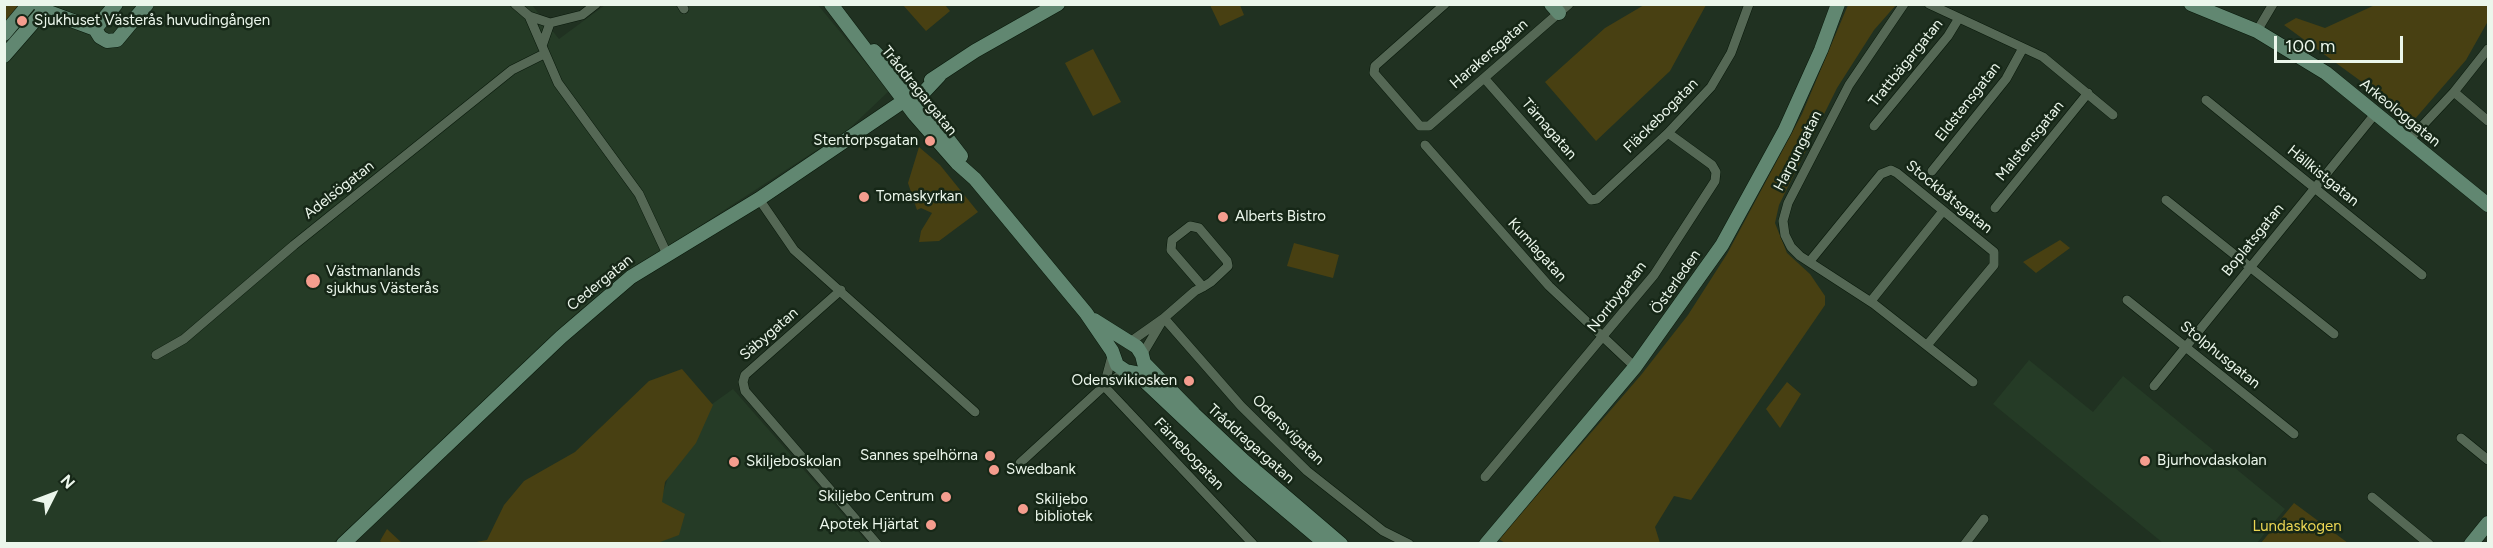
<!DOCTYPE html>
<html>
<head>
<meta charset="utf-8">
<style>
  body { margin:0 }
  #map { position:relative; width:2493px; height:548px; overflow:hidden; background:#203121; font-family:Figtree,sans-serif }
  canvas { display:block }
  .frame { position:absolute; inset:0; border:6px solid #ebf6eb; pointer-events:none }
  .north { position:absolute; left:24px; top:464px; width:60px; height:60px; -webkit-text-stroke:4px #162717; paint-order:stroke; rotate:48deg; font-size:16px; font-weight:700; line-height:24px; text-align:center; color:#ebf6eb }
  .north::after { content:''; display:block; margin:auto; width:21px; height:27px; background:#ebf6eb; clip-path:polygon(50% 0,100% 100%,50% 72%,0 100%) }
  .scale { position:absolute; left:2274px; top:36px; width:129px; height:27px; box-sizing:border-box; border:3px solid #ebf6eb; border-top:0; padding-left:8px; font-size:18px; line-height:21px; white-space:nowrap; color:#ebf6eb; -webkit-text-stroke:4px #162717; paint-order:stroke }
</style>
</head>
<body>
<div id="map">
<canvas width="2493" height="548"></canvas>
<div class="frame"></div>
<div class="north">N</div>
<div class="scale">100 m</div>
</div>
<script>
const ctx = document.querySelector('canvas').getContext('2d');
ctx.lineJoin = 'round';
function paint(path, color) {
  ctx.fillStyle = color;
  ctx.fill(path, 'evenodd');
}
function poly(rows) {
  const path = new Path2D();
  for (const r of rows) {
    path.moveTo(r[0], r[1]);
    for (let i = 2; i < r.length; i += 2) path.lineTo(r[i], r[i + 1]);
  }
  return path;
}
function trace(path, color, width, dash) {
  ctx.strokeStyle = color;
  ctx.lineWidth = width;
  ctx.lineCap = dash ? 'butt' : 'round';
  ctx.setLineDash(dash || []);
  ctx.stroke(path);
}
function write(font, color, halo, rows, align = 'center') {
  ctx.font = font + ' Figtree,sans-serif';
  ctx.lineWidth = 5;
  ctx.setLineDash([]);
  ctx.textBaseline = 'middle';
  ctx.strokeStyle = halo;
  ctx.fillStyle = color;
  for (const [text, x, y, turn = 0] of rows) {
    ctx.save();
    ctx.translate(x, y);
    ctx.rotate((+turn || 0) * Math.PI / 180);
    ctx.textAlign = isNaN(turn) ? turn : align;
    if (halo) ctx.strokeText(text, 0, 0);
    ctx.fillText(text, 0, 0);
    ctx.restore();
  }
}
paint(poly([
  [4,5,532,5,559,39,605,5,818,5,889,91,849,129,663,250,579,311,333,543,5,543],
  [2029,360,2093,412,2123,376,2285,509,2257,543,2163,543,1993,404],
  [733,389,868,543,655,544,671,537,660,501,687,422]
]), '#253b26');
paint(poly([
  [5,5,19,6,5,25],
  [903,5,945,5,950,11,926,31],
  [1210,5,1240,5,1244,15,1220,26],
  [1644,5,1706,5,1670,71,1596,141,1545,82,1605,28],
  [1848,5,1896,5,1874,30,1837,88,1779,205,1775,223,1787,253,1810,274,1825,296,1825,305,1691,500,1674,496,1655,527,1660,543,1505,543,1499,539,1641,375,1688,315,1727,254,1802,114],
  [2375,5,2488,5,2488,21,2466,60,2414,120,2284,25,2296,18,2325,28],
  [1093,49,1121,102,1093,116,1065,63],
  [919,147,940,165,978,212,939,241,919,242,921,231,932,213,921,208,917,210,908,183],
  [2060,240,2070,248,2036,273,2023,262],
  [1294,243,1339,255,1333,278,1287,266],
  [682,369,713,405,696,443,665,482,662,502,685,514,679,535,655,544,471,543,487,540,504,505,524,481,575,452,649,381],
  [1787,382,1801,394,1780,428,1766,409],
  [2294,503,2348,543,2261,543],
  [387,529,402,543,382,543,380,541]
]), '#484012');
const street = poly([
  [515,4,529,16,550,23,582,15,596,4],
  [681,4,684,9],
  [1445,4,1375,66,1374,73,1420,126,1429,126,1569,4],
  [1904,4,1849,85,1788,203,1783,221,1785,235,1791,247,1800,256,1874,304,1973,382],
  [1929,4,2043,57,2113,115],
  [529,16,558,83,639,194,667,254],
  [2257,31,2273,4],
  [542,46,550,23],
  [1485,79,1591,200,1597,199,1668,133,1711,87,1731,53,1749,4],
  [2454,92,2488,121],
  [2206,100,2422,275],
  [1874,126,1948,36,1959,18],
  [2408,141,2454,92,2488,49],
  [1425,145,1549,286,1635,367],
  [1932,171,2006,79,2023,48],
  [759,199,794,250,975,412],
  [2166,200,2334,334],
  [1995,208,2088,93],
  [1810,261,1881,174,1891,170,1897,173,1994,252,1994,265,1928,344],
  [841,290,745,375,743,382,745,391,877,544],
  [2127,300,2294,434],
  [1871,301,1943,211],
  [1164,318,1241,406,1307,471,1383,531,1409,544],
  [1130,342,1164,318,1195,291,1203,287,1211,282,1228,266,1227,261,1199,228,1190,226,1172,240,1171,250,1203,287],
  [156,355,184,339,294,245,512,70,544,54],
  [1142,355,1161,323],
  [1104,386,1253,544],
  [1104,386,1112,356],
  [2154,386,2375,114],
  [2461,438,2488,460],
  [1020,463,1104,386,1126,371],
  [1485,477,1654,275,1715,181,1716,172,1712,165,1668,133],
  [2372,497,2429,544],
  [1965,544,1984,519]
]);
const secondary = poly([
  [39,4,49,12,95,29],
  [116,4,95,29,100,37,107,41,117,40,147,4],
  [831,4,915,115,957,163,975,179,1086,313,1112,351,1117,365,1126,371,1136,373,1244,475,1326,544],
  [1551,4,1559,13],
  [2191,4,2257,31,2326,73,2488,205],
  [4,34,29,4],
  [874,51,904,82,961,156],
  [4,56,45,9],
  [931,80,975,51,1058,4],
  [1094,320,1137,347,1142,355,1144,363,1194,414,1244,461,1341,544],
  [343,544,561,337,631,277,759,199,914,94,924,92,939,76],
  [1486,544,1635,367,1722,245,1785,130,1821,50,1838,4],
  [2471,544,2488,523]
]);
trace(street, '#08180a', 10);
trace(secondary, '#08180a', 15);
trace(street, '#556855', 9);
trace(secondary, '#618771', 14);
for (const [x, y, r, color] of [
  [22,21,6,"#f59d8e"],
  [930,141,6,"#f59d8e"],
  [864,197,6,"#f59d8e"],
  [1223,217,6,"#f59d8e"],
  [313,281,8,"#f59d8e"],
  [1189,381,6,"#f59d8e"],
  [990,456,6,"#f59d8e"],
  [2145,461,6,"#f59d8e"],
  [734,462,6,"#f59d8e"],
  [994,470,6,"#f59d8e"],
  [946,497,6,"#f59d8e"],
  [1023,509,6,"#f59d8e"],
  [931,525,6,"#f59d8e"]
]) {
  const dot = new Path2D();
  dot.arc(x, y, r, 0, 2 * Math.PI);
  ctx.fillStyle = color;
  ctx.fill(dot);
  trace(dot, '#162717', 2);
}
write('15px', '#ebf6eb', '#162717', [
  ["Sjukhuset Västerås huvudingången",34,21],
  ["Stentorpsgatan",918,141,"right"],
  ["Tomaskyrkan",876,197],
  ["Alberts Bistro",1235,217],
  ["Västmanlands",326,272],
  ["sjukhus Västerås",326,289],
  ["Odensvikiosken",1177,381,"right"],
  ["Sannes spelhörna",978,456,"right"],
  ["Bjurhovdaskolan",2157,461],
  ["Skiljeboskolan",746,462],
  ["Swedbank",1006,470],
  ["Skiljebo Centrum",934,497,"right"],
  ["Skiljebo",1035,500],
  ["bibliotek",1035,517],
  ["Apotek Hjärtat",919,525,"right"]
], 'left');
write('15px', '#ebf6eb', '#162717', [
  ["Harakersgatan",1489,54,-41],
  ["Trattbägargatan",1906,63,-51],
  ["Tråddragargatan",919,91,51],
  ["Eldstensgatan",1968,102,-52],
  ["Arkeologgatan",2400,113,39],
  ["Fläckebogatan",1661,116,-45],
  ["Tärnagatan",1549,129,49],
  ["Malstensgatan",2030,141,-51],
  ["Harpungatan",1798,151,-63],
  ["Hällkistgatan",2323,176,39],
  ["Adelsögatan",339,190,-38],
  ["Stockbåtsgatan",1949,197,39],
  ["Boplatsgatan",2253,240,-51],
  ["Kumlagatan",1537,250,48],
  ["Österleden",1676,282,-55],
  ["Cedergatan",600,283,-39],
  ["Norrbygatan",1617,297,-52],
  ["Säbygatan",769,334,-41],
  ["Stolphusgatan",2220,355,39],
  ["Odensvigatan",1288,430,44],
  ["Tråddragargatan",1251,444,42],
  ["Färnebogatan",1189,454,46]
]);
write('15px', '#ecd653', '#162717', [
  ["Lundaskogen",2297,527]
]);
</script>
</body>
</html>
